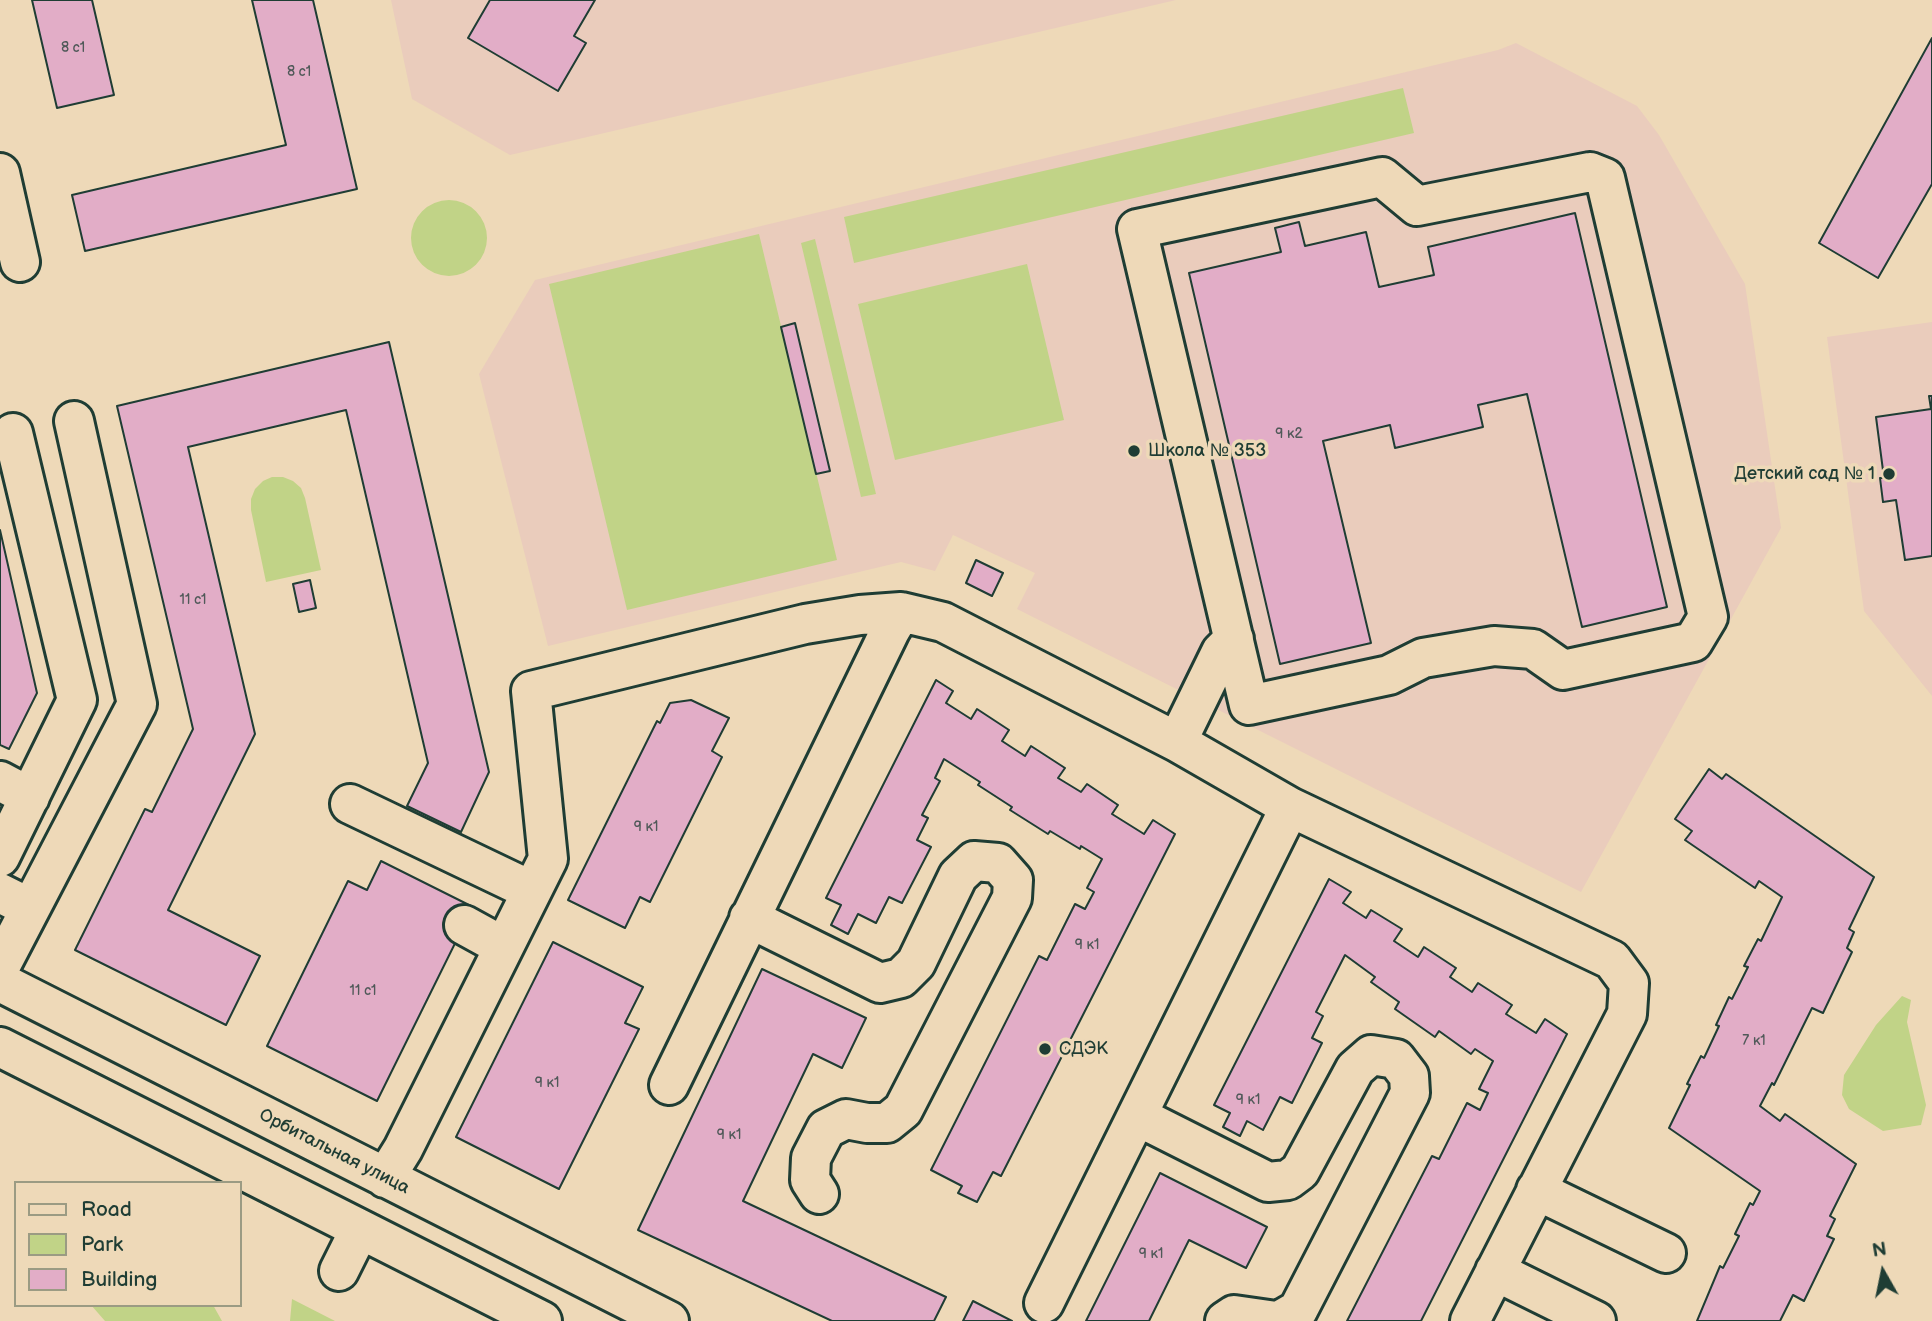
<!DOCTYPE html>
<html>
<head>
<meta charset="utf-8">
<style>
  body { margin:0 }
  #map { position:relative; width:1932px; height:1321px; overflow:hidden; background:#eed9b8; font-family:"Balsamiq Sans",sans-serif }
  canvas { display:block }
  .legend { position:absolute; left:14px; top:1181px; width:228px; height:126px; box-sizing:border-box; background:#eed9b8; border:2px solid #9b9b83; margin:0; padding:9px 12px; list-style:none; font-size:21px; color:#1f3d34 }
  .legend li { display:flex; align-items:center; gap:14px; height:35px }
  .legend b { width:35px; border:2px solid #9b9b83 }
  .north { position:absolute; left:1848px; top:1237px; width:70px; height:70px; -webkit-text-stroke:5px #eed9b8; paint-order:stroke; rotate:351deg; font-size:19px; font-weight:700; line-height:28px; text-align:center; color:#1f3d34 }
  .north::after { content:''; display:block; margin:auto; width:24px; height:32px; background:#1f3d34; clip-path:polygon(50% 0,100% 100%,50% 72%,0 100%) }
</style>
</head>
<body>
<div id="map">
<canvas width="1932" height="1321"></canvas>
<ul class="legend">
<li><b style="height:9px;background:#eed9b8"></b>Road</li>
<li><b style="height:19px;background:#c1d387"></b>Park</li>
<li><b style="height:19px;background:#e2adc7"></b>Building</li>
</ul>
<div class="north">N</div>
</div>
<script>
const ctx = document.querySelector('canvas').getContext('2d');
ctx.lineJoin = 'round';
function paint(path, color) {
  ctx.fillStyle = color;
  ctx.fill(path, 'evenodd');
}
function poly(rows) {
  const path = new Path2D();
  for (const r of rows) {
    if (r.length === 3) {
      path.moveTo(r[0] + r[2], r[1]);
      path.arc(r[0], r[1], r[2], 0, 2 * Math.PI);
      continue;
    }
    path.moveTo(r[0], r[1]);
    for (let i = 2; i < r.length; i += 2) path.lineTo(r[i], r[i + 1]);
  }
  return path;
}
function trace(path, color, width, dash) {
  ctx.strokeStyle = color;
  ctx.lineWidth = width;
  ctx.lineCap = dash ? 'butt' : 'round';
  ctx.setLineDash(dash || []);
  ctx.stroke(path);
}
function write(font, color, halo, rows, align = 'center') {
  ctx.font = font + ' "Balsamiq Sans",sans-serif';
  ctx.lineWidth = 7;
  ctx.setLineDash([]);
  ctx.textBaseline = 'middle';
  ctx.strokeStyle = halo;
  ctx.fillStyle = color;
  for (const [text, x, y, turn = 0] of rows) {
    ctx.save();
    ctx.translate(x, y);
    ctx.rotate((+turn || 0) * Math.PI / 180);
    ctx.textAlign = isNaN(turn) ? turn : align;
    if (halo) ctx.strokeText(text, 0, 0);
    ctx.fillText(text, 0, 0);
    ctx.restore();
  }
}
paint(poly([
  [391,0,1176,0,510,155,412,99],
  [1516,43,1637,106,1659,135,1745,284,1781,528,1581,892,1017,609,1035,573,953,535,935,571,901,562,548,646,479,374,535,280,1498,50],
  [1932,322,1932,696,1864,611,1827,337]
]), '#eaccbc');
paint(poly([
  [1403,88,1414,133,854,263,844,217],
  [449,238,38],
  [759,234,837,560,627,610,549,284],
  [815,239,876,494,861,497,801,243],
  [1027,264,1064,420,895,460,858,304],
  [272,477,283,477,293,481,301,488,305,498,321,570,266,582,251,510,251,499,255,489,263,481],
  [1902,996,1911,1000,1907,1022,1926,1105,1921,1125,1883,1131,1849,1109,1842,1095,1844,1075,1876,1025],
  [292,1299,335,1321,290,1321],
  [91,1305,213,1305,222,1321,105,1321]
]), '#c1d387');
const building = poly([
  [32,0,92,0,114,95,57,108,32,0],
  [252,0,313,0,357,189,85,251,72,195,286,145,252,0],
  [490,0,595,0,574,36,586,43,558,91,468,38,490,0],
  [1932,38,1932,184,1878,278,1819,243,1932,38],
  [1575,213,1667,607,1582,627,1527,394,1478,405,1483,427,1395,448,1390,425,1323,441,1371,643,1280,664,1189,273,1281,252,1275,228,1299,222,1305,246,1366,232,1379,287,1434,275,1428,247,1575,213],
  [795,323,830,471,816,474,781,327,795,323],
  [389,342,489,772,461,832,407,806,428,763,346,410,188,447,255,734,168,910,260,956,226,1025,75,950,145,809,152,812,193,729,117,406,389,342],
  [1929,396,1932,396,1932,556,1905,560,1896,500,1883,502,1880,478,1884,478,1876,417,1931,409,1929,396],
  [0,530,37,693,9,749,0,745,0,530],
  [976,560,1003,573,992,596,966,583,976,560],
  [310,580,316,608,299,612,293,584,310,580],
  [936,680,953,691,946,703,971,719,977,709,1009,730,1002,741,1025,756,1031,746,1065,768,1058,778,1081,792,1087,784,1118,805,1112,814,1144,834,1153,820,1175,834,1001,1176,993,1172,977,1202,958,1193,962,1186,931,1170,1039,956,1047,960,1075,904,1085,909,1094,892,1087,888,1102,859,1081,846,1080,849,1050,831,1048,834,1010,810,1012,807,978,785,980,782,944,759,935,778,940,781,922,815,928,818,917,840,931,847,902,903,889,897,876,923,858,914,848,934,831,925,841,905,826,898,936,680],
  [691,700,729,718,712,751,722,757,650,902,640,897,625,928,568,900,657,721,660,723,670,703,691,700],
  [1709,769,1722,779,1726,774,1874,877,1849,929,1854,932,1847,948,1852,952,1823,1013,1812,1008,1774,1085,1772,1083,1760,1106,1780,1121,1785,1114,1856,1164,1830,1216,1835,1219,1827,1236,1834,1239,1804,1301,1793,1295,1780,1321,1697,1321,1720,1266,1723,1268,1739,1236,1735,1234,1750,1203,1753,1205,1760,1191,1669,1128,1690,1085,1687,1084,1701,1056,1704,1058,1719,1026,1716,1025,1729,997,1732,999,1748,967,1744,966,1758,939,1761,941,1782,897,1759,881,1755,888,1685,840,1692,831,1675,819,1709,769],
  [381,861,473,907,377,1101,267,1046,348,881,367,890,381,861],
  [1329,879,1351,892,1343,903,1366,918,1371,910,1402,929,1394,941,1418,957,1424,947,1456,968,1450,977,1472,992,1478,983,1512,1005,1506,1014,1536,1033,1545,1019,1567,1034,1421,1321,1347,1321,1432,1156,1439,1159,1467,1103,1480,1110,1488,1093,1479,1089,1493,1061,1475,1049,1471,1054,1439,1031,1435,1037,1395,1009,1399,1002,1371,982,1375,977,1345,955,1316,1012,1323,1016,1312,1038,1322,1043,1292,1103,1280,1097,1263,1130,1247,1121,1240,1136,1223,1127,1230,1113,1214,1105,1329,879],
  [553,942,643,987,625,1023,639,1029,559,1189,456,1137,553,942],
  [762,969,866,1018,842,1068,813,1054,743,1201,946,1297,934,1321,832,1321,638,1230,762,969],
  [1160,1173,1267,1227,1246,1268,1189,1240,1149,1321,1086,1321,1160,1173],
  [973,1301,1012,1321,963,1321,973,1301]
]);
paint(building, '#e2adc7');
trace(building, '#1f3d34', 2);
const minor = poly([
  [1590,172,1605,178,1708,617,1693,642,1563,670,1533,649,1494,646,1423,658,1389,675,1249,705,1137,229,1382,177,1417,206,1590,172],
  [0,173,20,262],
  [1177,742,1221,652,1234,639],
  [0,781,30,797],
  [350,804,532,891],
  [0,857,77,700,13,433],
  [0,893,30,908],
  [749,918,880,983,901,978,916,963,958,876,974,861,998,863,1013,880,1012,898,903,1110,887,1123,867,1123,846,1119,826,1129,811,1158,810,1180,819,1194],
  [464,925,504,947],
  [0,967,137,704,74,421],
  [0,982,669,1321],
  [0,1047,542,1321],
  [669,1085,890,631,901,612],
  [1137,1116,1268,1182,1288,1180,1300,1171,1355,1069,1371,1055,1396,1059,1409,1076,1410,1093,1298,1310,1279,1321],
  [385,1178,403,1149,548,859,531,691,805,624,860,615,901,612,943,622,1177,742,1290,807,1612,960,1629,983,1627,1014,1470,1321],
  [1536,1190,1666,1253],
  [339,1271,360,1229],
  [1495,1271,1596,1321],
  [1044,1303,1290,807],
  [1225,1321,1234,1315,1276,1321]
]);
trace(minor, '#1f3d34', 44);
trace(minor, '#eed9b8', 38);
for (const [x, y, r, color] of [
  [1134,451,7,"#1f3d34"],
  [1889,474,7,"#1f3d34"],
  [1045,1049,7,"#1f3d34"]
]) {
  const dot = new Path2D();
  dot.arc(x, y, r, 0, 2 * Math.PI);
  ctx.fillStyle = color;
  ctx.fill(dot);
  trace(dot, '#eed9b8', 2.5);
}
write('14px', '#505959', null, [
  ["8 с1",73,48],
  ["8 с1",299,72],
  ["9 к2",1289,434],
  ["11 с1",193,600],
  ["9 к1",646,827],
  ["9 к1",1087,945],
  ["11 с1",363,991],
  ["7 к1",1754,1041],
  ["9 к1",547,1083],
  ["9 к1",1248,1100],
  ["9 к1",729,1135],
  ["9 к1",1151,1254]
]);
write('18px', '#1f3d34', '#eed9b8', [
  ["Школа № 353",1148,451],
  ["Детский сад № 1",1875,474,"right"],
  ["СДЭК",1059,1049]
], 'left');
write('18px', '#1f3d34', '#eed9b8', [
  ["Орбитальная улица",334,1152,27]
]);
</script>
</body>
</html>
